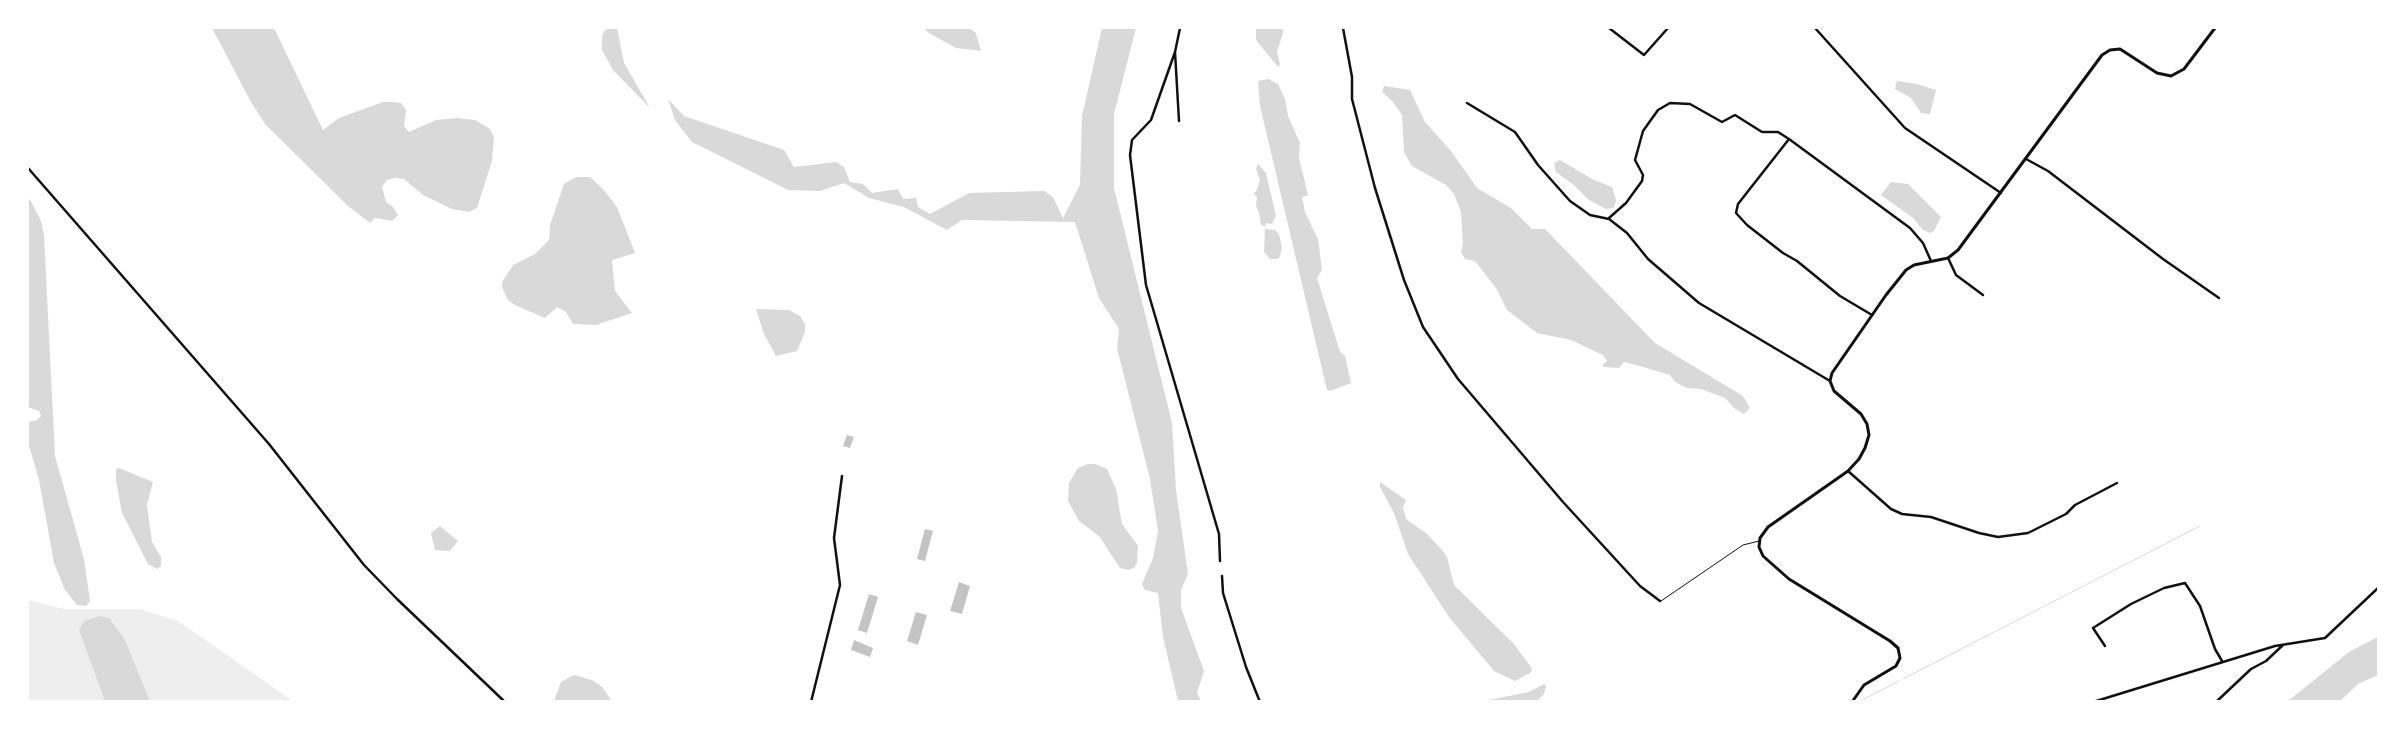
<!DOCTYPE html>
<html>
<head>
<meta charset="utf-8">
<style>
  body { margin:0 }
  #map { position:relative; width:2406px; height:729px; overflow:hidden; background:#fff; font-family:Overpass,sans-serif }
  canvas { display:block }
  .frame { position:absolute; inset:0; border:29px solid #fff; pointer-events:none }
</style>
</head>
<body>
<div id="map">
<canvas width="2406" height="729"></canvas>
<div class="frame"></div>
</div>
<script>
const ctx = document.querySelector('canvas').getContext('2d');
ctx.lineJoin = 'round';
function paint(path, color) {
  ctx.fillStyle = color;
  ctx.fill(path, 'evenodd');
}
function poly(rows) {
  const path = new Path2D();
  for (const r of rows) {
    path.moveTo(r[0], r[1]);
    for (let i = 2; i < r.length; i += 2) path.lineTo(r[i], r[i + 1]);
  }
  return path;
}
function trace(path, color, width, dash) {
  ctx.strokeStyle = color;
  ctx.lineWidth = width;
  ctx.lineCap = dash ? 'butt' : 'round';
  ctx.setLineDash(dash || []);
  ctx.stroke(path);
}
paint(poly([
  [28,600,64,609,140,609,178,621,293,701,28,702]
]), '#eee');
paint(poly([
  [212,28,274,28,323,130,339,118,383,102,392,102,401,103,406,110,404,126,409,132,436,120,457,118,475,120,490,129,494,137,492,161,477,208,469,212,452,209,423,195,404,179,395,178,387,180,382,187,386,202,393,207,398,215,392,221,375,218,370,223,348,206,265,124,251,102],
  [609,28,617,28,624,63,650,108,613,70,602,50,602,37,604,31],
  [924,28,969,28,976,33,981,51,956,48,929,33],
  [1102,28,1136,28,1114,114,1114,188,1172,423,1176,490,1188,574,1181,590,1181,608,1204,671,1197,693,1201,701,1178,701,1163,637,1158,593,1145,590,1142,584,1153,558,1158,531,1150,479,1117,348,1119,329,1099,298,1075,222,962,220,947,230,904,207,869,198,844,183,820,191,788,190,692,142,675,120,668,99,684,116,784,150,794,167,836,162,844,167,850,182,863,184,872,193,898,189,903,199,916,198,918,207,930,214,969,193,1044,191,1053,197,1063,218,1080,185,1082,116],
  [1256,28,1283,28,1283,33,1277,52,1280,64,1278,67,1256,40],
  [1268,79,1278,84,1285,99,1288,116,1300,143,1299,158,1308,195,1302,197,1305,212,1318,239,1322,270,1317,278,1340,352,1345,356,1351,383,1330,391,1327,390,1260,106,1258,81],
  [1897,81,1917,84,1936,90,1930,114,1921,113,1911,98,1895,89],
  [1384,86,1410,90,1425,122,1451,151,1477,188,1511,208,1532,229,1545,229,1655,343,1743,396,1750,408,1744,414,1734,408,1725,398,1701,389,1687,388,1675,382,1670,375,1640,366,1624,362,1619,368,1604,367,1602,365,1607,361,1603,355,1571,340,1537,333,1507,310,1496,288,1475,261,1465,259,1461,252,1463,244,1461,212,1454,194,1446,185,1412,166,1404,152,1402,115,1393,102,1382,92],
  [1560,160,1594,180,1612,187,1616,200,1614,208,1606,209,1589,200,1575,186,1556,172,1554,163],
  [1258,164,1266,173,1276,216,1272,224,1266,223,1266,226,1261,225,1259,213,1256,206,1257,197,1253,193,1256,192,1260,180,1256,169],
  [576,177,590,177,604,190,617,207,635,253,612,260,615,291,632,313,596,325,573,324,566,312,557,307,545,318,515,305,508,300,502,287,502,282,513,265,535,254,549,240,550,225,564,184],
  [1891,182,1908,184,1941,217,1934,231,1930,233,1923,230,1913,218,1881,195],
  [28,198,31,201,41,221,44,235,55,456,84,559,90,601,86,606,77,605,65,590,54,563,39,480,28,442,28,422,37,420,41,416,39,411,28,407],
  [1265,229,1275,230,1279,234,1282,248,1280,257,1277,259,1270,259,1264,252],
  [756,309,789,310,800,316,805,324,805,332,797,351,776,356,764,334],
  [1088,464,1095,464,1107,469,1116,489,1122,524,1138,546,1137,562,1135,567,1129,570,1120,568,1099,536,1079,521,1068,501,1069,483,1078,468],
  [119,468,153,482,147,505,152,542,161,557,161,566,157,569,148,564,122,513,116,480,116,469],
  [1380,482,1406,500,1403,507,1406,519,1427,534,1442,550,1447,557,1454,585,1513,643,1531,667,1532,670,1530,673,1515,681,1494,671,1449,617,1408,554,1394,513,1380,487],
  [440,526,458,541,450,551,435,550,431,533],
  [100,616,109,618,124,638,150,701,105,701,79,630,84,621],
  [2378,637,2378,675,2358,684,2340,701,2288,701,2349,652],
  [574,675,592,680,602,687,612,701,616,701,554,701,561,682],
  [1544,684,1546,686,1544,694,1537,701,1484,701,1529,692]
]), '#d9d9d9');
trace(poly([
  [1903,679,2200,526],
  [1863,702,1864,699,1899,681]
]), '#d9d9d9', 1);
paint(poly([
  [847,435,854,437,850,448,843,446],
  [925,529,933,531,925,561,917,559],
  [959,582,970,586,962,614,950,611],
  [869,594,878,597,867,633,858,630],
  [916,612,927,615,918,645,907,641],
  [854,640,873,648,870,657,851,650]
]), '#c4c4c4');
trace(poly([
  [1661,601,1743,545,1759,541]
]), '#111', 1);
trace(poly([
  [1343,28,1352,77,1352,99,1375,188,1404,280,1423,327,1458,379,1563,502,1640,586,1660,601],
  [1609,28,1644,55,1668,28],
  [1815,28,1905,128,2001,193],
  [1175,52,1151,120,1132,140,1130,155,1146,285,1219,534,1220,561],
  [1467,103,1515,132,1538,165,1570,201,1590,215,1609,219,1627,233,1648,259,1699,303,1830,381],
  [1179,121,1175,52,1180,28],
  [2026,159,2048,171,2163,259,2219,298],
  [28,168,269,444,364,565,397,599,505,702],
  [1609,218,1626,203,1642,181,1643,175,1635,160,1643,131,1658,110,1670,103,1690,104,1722,122,1735,115,1762,132,1778,132,1789,139],
  [1948,258,1956,275,1983,295],
  [1872,315,1840,296,1797,261,1783,253,1747,225,1736,213,1738,204,1789,139,1910,228,1923,243,1931,261],
  [1848,471,1891,509,1902,514,1931,517,1979,533,1998,537,2028,533,2066,514,2075,505,2117,483],
  [1222,576,1223,593,1246,667,1260,702],
  [2105,646,2093,628,2131,604,2164,588,2185,583,2200,606,2215,649,2222,661],
  [811,702,840,585,834,538,842,476],
  [2093,702,2275,646,2325,638,2378,588],
  [2216,702,2251,669,2266,661,2283,645]
]), '#111', 2.5);
trace(poly([
  [1852,702,1864,685,1896,666,1900,658,1898,648,1890,641,1789,579,1763,556,1759,547,1760,538,1768,527,1848,471,1859,459,1865,448,1869,435,1867,424,1861,414,1834,391,1830,381,1832,373,1886,295,1906,270,1914,265,1948,258,1958,250,2102,55,2110,50,2120,49,2157,73,2171,76,2184,69,2215,28]
]), '#111', 3);
</script>
</body>
</html>
